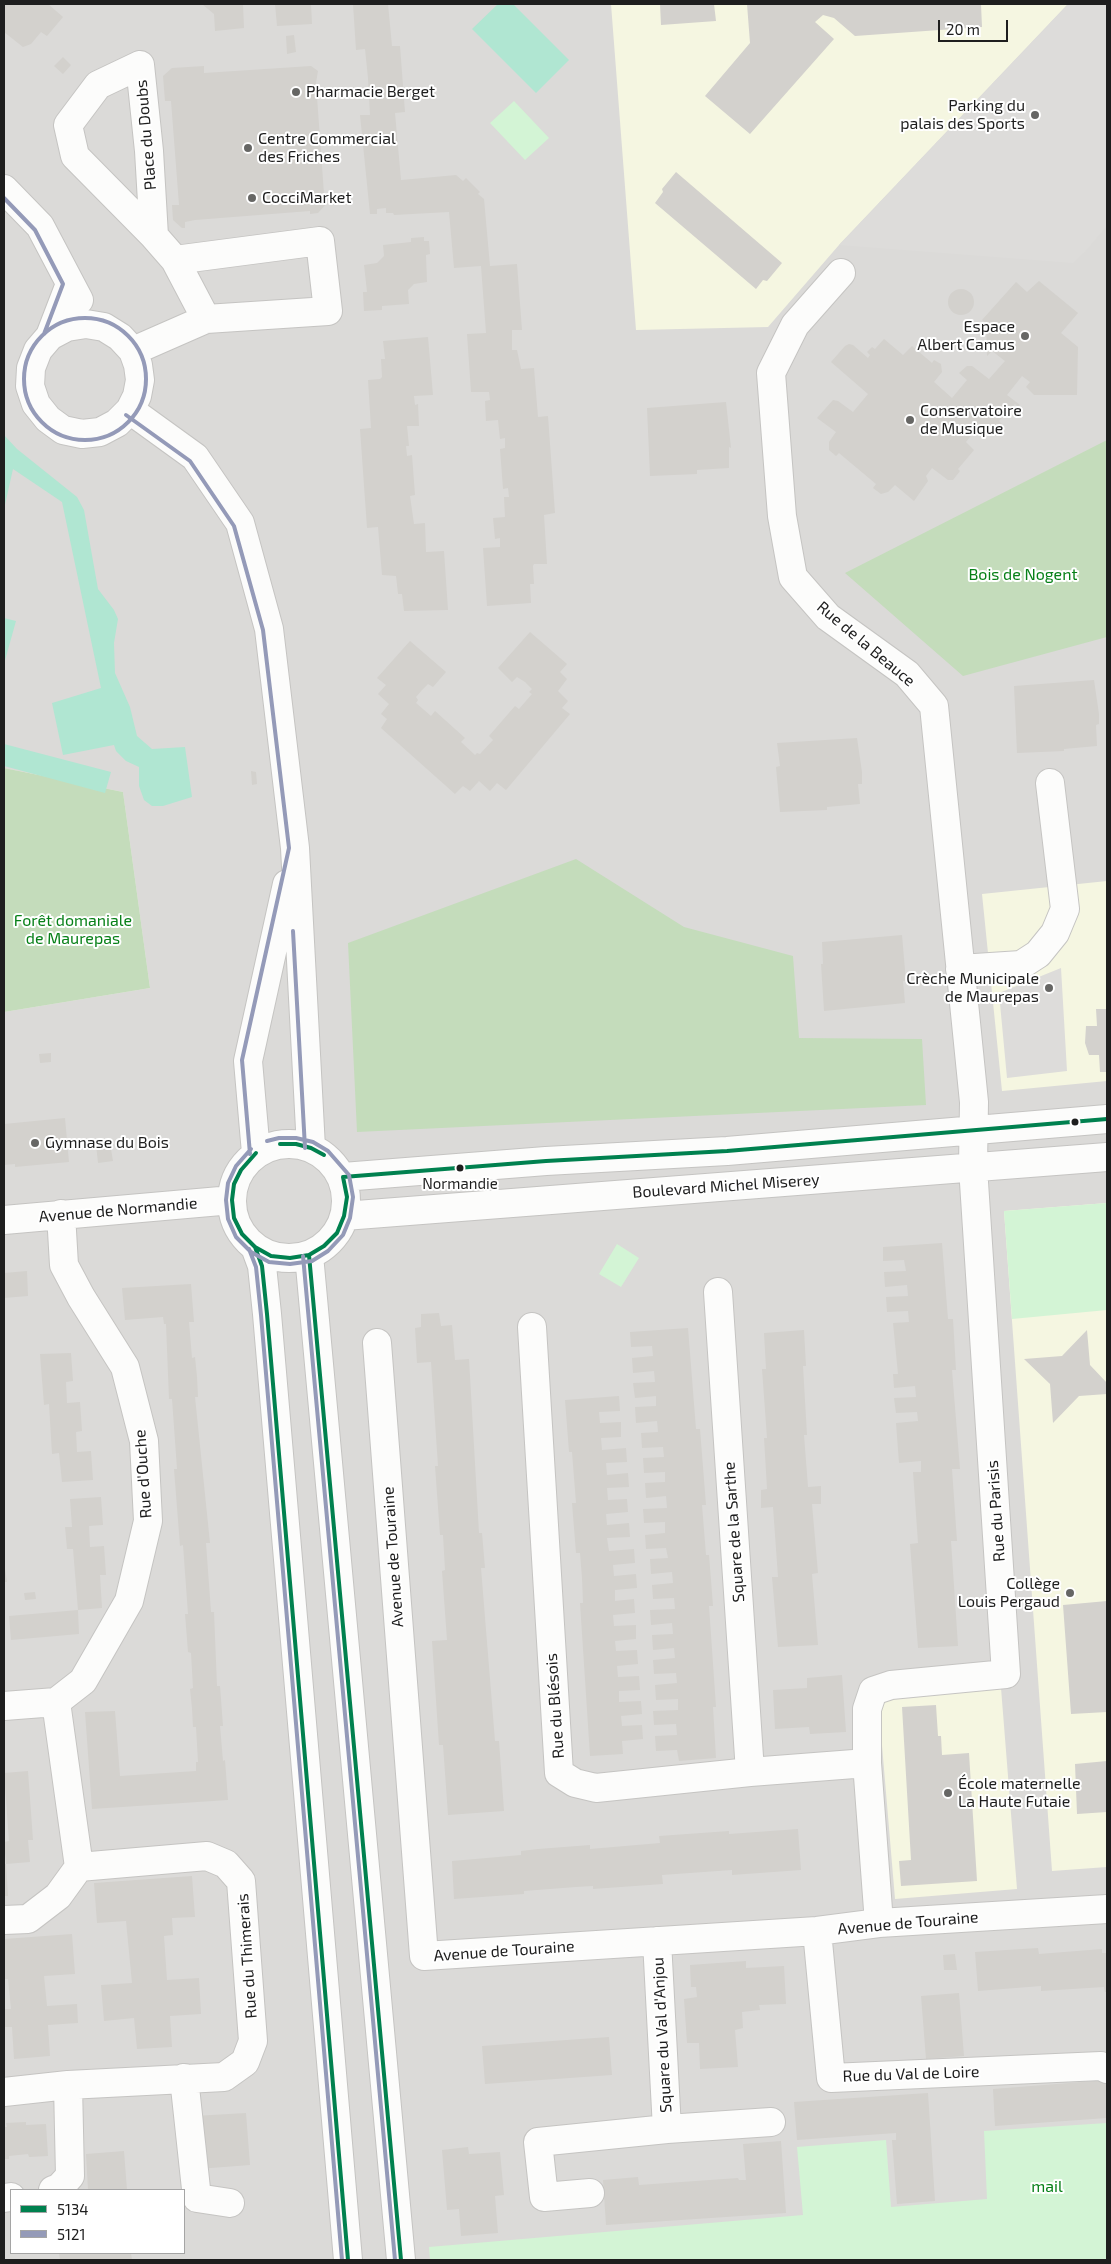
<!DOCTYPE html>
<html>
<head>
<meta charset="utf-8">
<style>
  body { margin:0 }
  #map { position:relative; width:1111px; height:2264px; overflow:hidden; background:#ecebe6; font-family:"Exo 2",sans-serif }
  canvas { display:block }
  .frame { position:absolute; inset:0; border:5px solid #1e1e1e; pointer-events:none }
  .legend { position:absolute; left:10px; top:2189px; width:175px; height:65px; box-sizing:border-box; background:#fff; border:1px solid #a5a5a5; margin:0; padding:6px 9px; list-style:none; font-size:15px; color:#1e1e1e }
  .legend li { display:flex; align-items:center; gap:10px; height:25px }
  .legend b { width:25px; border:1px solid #a5a5a5 }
  .scale { position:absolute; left:938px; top:20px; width:70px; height:22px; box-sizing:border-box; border:2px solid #1e1e1e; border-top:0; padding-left:6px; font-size:15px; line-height:18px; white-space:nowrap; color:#1e1e1e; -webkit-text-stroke:4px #fff; paint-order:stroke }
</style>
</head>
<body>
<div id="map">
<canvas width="1111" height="2264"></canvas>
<div class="frame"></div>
<ul class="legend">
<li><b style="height:6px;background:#00814f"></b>5134</li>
<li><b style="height:6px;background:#949ab8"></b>5121</li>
</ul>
<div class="scale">20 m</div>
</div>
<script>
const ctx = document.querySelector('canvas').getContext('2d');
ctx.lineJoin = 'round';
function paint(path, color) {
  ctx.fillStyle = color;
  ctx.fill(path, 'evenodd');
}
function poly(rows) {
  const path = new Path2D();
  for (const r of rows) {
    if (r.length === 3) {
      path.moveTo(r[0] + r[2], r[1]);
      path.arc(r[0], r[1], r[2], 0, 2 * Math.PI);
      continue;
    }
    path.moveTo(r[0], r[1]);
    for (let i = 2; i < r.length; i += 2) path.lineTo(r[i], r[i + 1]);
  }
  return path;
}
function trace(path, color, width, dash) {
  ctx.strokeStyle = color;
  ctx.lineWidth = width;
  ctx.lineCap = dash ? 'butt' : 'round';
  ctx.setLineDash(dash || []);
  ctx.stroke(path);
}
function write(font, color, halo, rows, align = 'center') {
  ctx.font = font + ' "Exo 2",sans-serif';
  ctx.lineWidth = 4;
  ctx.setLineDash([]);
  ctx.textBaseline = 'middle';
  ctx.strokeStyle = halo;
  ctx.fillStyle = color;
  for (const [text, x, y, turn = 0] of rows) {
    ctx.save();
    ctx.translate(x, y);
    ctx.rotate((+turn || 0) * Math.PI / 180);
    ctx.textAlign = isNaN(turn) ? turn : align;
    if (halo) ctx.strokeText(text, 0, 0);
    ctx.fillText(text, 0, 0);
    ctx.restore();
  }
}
paint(poly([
  [4,4,1107,4,1107,2260,4,2260,4,1012,150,988,123,792,4,768],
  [11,2190,184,2190,184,2253,11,2253]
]), '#dbdad8');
paint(poly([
  [611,4,1068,4,839,245,768,327,636,330],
  [1107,881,1107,1081,1002,1091,982,894],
  [1107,1203,1107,1867,1052,1871,1004,1211],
  [1001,1688,1017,1889,895,1899,878,1698]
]), '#f5f6e1');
paint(poly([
  [1107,440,1107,637,963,676,845,573],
  [4,768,123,792,150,988,4,1012],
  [576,859,684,927,793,956,799,1038,922,1039,926,1105,357,1132,348,943]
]), '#c4dcbb');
paint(poly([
  [514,101,549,138,525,160,490,123],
  [1107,1203,1107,1310,1012,1319,1004,1211],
  [617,1244,639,1258,621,1287,599,1274],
  [1107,2123,1107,2260,430,2260,429,2247,803,2215,797,2147,886,2140,891,2207,987,2199,984,2131]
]), '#d3f4d5');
paint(poly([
  [498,4,513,4,569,60,536,93,472,29],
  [4,435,17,449,77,497,84,510,98,589,114,610,118,619,114,643,115,673,130,707,137,736,152,749,185,747,192,797,163,806,152,806,144,800,139,786,139,767,126,761,116,751,114,745,63,755,52,703,101,688,62,502,13,469,4,509],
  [4,618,16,621,4,664],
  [4,744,111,772,105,793,4,766]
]), '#b0e6d2');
paint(poly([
  [1068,4,1107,4,1107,226,1085,252,1073,263,839,245],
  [1061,968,1067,1071,1007,1078,999,993]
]), '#dddcda');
paint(poly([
  [4,4,48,4,63,17,47,36,41,32,31,44,23,47,4,32],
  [202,4,243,4,244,28,215,31,214,14],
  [275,4,311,4,312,24,277,26],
  [353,4,388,4,392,46,400,46,405,112,395,113,401,180,456,175,463,181,466,178,480,192,478,194,484,199,490,266,517,264,522,330,512,330,512,350,517,350,521,369,534,368,538,417,548,416,555,513,544,515,547,564,534,564,533,566,534,584,530,584,531,603,487,606,483,548,500,547,500,538,495,539,493,518,505,517,504,497,509,497,508,488,503,489,500,449,505,448,505,438,500,439,498,420,486,421,485,401,490,400,489,392,471,392,467,334,486,333,481,266,454,268,449,212,394,215,393,213,386,213,386,208,377,209,377,214,370,214,360,115,370,115,368,78,365,49,356,50],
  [660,4,714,4,716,21,661,25],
  [747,4,981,4,982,27,855,36,834,18,823,15,815,22,834,39,750,134,705,96,750,43],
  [294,35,296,52,287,54,286,36],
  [63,57,71,65,63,74,54,66],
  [204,66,204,73,311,66,318,71,316,83,324,194,327,203,318,213,310,214,310,211,195,220,185,222,185,228,182,228,173,220,172,205,179,205,171,101,165,101,163,76,172,68],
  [676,172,782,263,767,281,763,280,756,289,655,203,663,192,662,189],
  [424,237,424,241,429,241,430,254,426,255,427,282,414,284,408,290,409,304,382,306,382,310,364,311,363,292,367,292,364,265,377,263,384,256,383,245,411,242,411,238],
  [1039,281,1078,313,1061,333,1078,347,1077,395,1034,395,1026,387,1030,382,1022,376,1007,395,1020,405,1018,407,1015,404,999,421,1002,424,994,432,987,430,980,424,966,442,974,450,958,469,960,471,953,480,948,480,932,468,926,476,928,481,914,501,895,485,888,492,881,494,873,488,876,484,839,453,836,456,829,450,829,442,836,432,817,418,833,400,838,401,853,412,868,394,831,362,845,346,849,344,853,345,868,358,870,355,867,352,872,347,875,349,884,339,903,355,912,346,932,363,934,360,941,364,942,372,934,382,952,398,967,380,959,373,967,366,972,366,989,379,1005,361,992,351,987,356,986,323,982,320,1016,282,1027,292],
  [961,302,13],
  [428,337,433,395,414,396,415,405,418,404,419,426,407,426,409,446,406,446,407,456,412,455,415,495,410,496,414,524,425,523,426,552,444,551,448,610,404,611,402,594,398,594,396,576,382,575,378,527,367,528,360,429,371,428,368,380,380,379,382,377,381,359,385,359,383,341],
  [726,402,731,448,729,447,729,468,697,470,697,474,650,476,647,408],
  [530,632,567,664,560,672,567,679,558,691,568,701,562,708,570,714,506,790,497,783,490,791,479,781,470,791,463,786,455,794,381,728,387,719,381,714,389,704,378,694,386,685,377,678,410,641,446,672,433,687,428,684,422,690,416,697,418,700,416,703,431,716,435,711,465,738,461,742,475,755,477,753,480,754,493,740,489,736,515,706,519,709,532,694,529,692,532,689,525,682,517,677,512,682,498,668],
  [1094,680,1099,714,1099,724,1096,725,1097,746,1064,749,1064,751,1017,753,1014,686],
  [857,738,862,772,862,784,858,784,860,804,827,807,827,810,780,812,776,767,780,766,777,743],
  [251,771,256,772,257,784,252,785],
  [902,935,905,970,906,981,903,981,905,1003,824,1011,821,964,823,964,822,942],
  [1096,1009,1107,1009,1107,1072,1100,1072,1099,1055,1089,1055,1085,1043,1086,1026,1097,1026],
  [51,1053,51,1062,40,1063,39,1054],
  [65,1118,69,1162,15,1167,15,1164,4,1165,4,1124],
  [110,1143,113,1161,98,1163,96,1145],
  [942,1243,948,1319,953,1319,956,1370,952,1370,960,1469,952,1469,957,1541,951,1541,958,1646,918,1648,910,1544,918,1543,913,1472,921,1472,921,1461,899,1463,896,1423,918,1421,917,1412,896,1413,894,1398,916,1397,915,1386,894,1388,893,1374,898,1374,893,1323,909,1322,908,1311,887,1312,886,1297,908,1296,907,1285,885,1287,884,1272,906,1271,904,1260,883,1261,883,1247],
  [27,1271,28,1296,4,1298,4,1273],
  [191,1284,194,1322,189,1322,192,1358,195,1357,197,1377,198,1397,195,1397,210,1543,206,1543,211,1612,214,1612,217,1686,220,1686,223,1726,220,1726,223,1761,225,1760,228,1800,92,1809,85,1712,115,1711,120,1776,196,1771,196,1762,198,1762,196,1727,193,1727,192,1708,190,1689,193,1688,191,1653,188,1652,185,1614,188,1614,183,1545,180,1546,174,1469,177,1469,172,1399,169,1399,166,1324,164,1324,163,1317,125,1320,122,1288],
  [439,1313,441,1326,452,1325,455,1360,469,1359,479,1533,482,1533,485,1568,481,1568,495,1741,499,1741,504,1811,448,1815,443,1745,439,1745,432,1641,447,1640,442,1571,445,1570,444,1553,443,1535,440,1535,435,1466,438,1466,431,1362,417,1363,415,1328,421,1327,421,1314],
  [688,1328,696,1429,700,1429,706,1505,702,1505,706,1555,709,1555,713,1606,709,1606,716,1707,713,1707,716,1758,679,1761,677,1750,656,1751,655,1736,677,1735,676,1724,654,1725,653,1711,678,1710,678,1699,656,1700,655,1685,677,1683,676,1673,654,1674,653,1660,675,1658,674,1648,653,1650,652,1635,673,1634,672,1623,651,1625,650,1610,675,1609,674,1598,653,1599,652,1585,673,1583,672,1572,651,1574,650,1559,668,1558,666,1548,646,1549,645,1535,665,1533,665,1522,644,1523,643,1509,667,1508,666,1496,646,1498,645,1483,665,1482,665,1472,644,1473,643,1458,664,1457,663,1447,642,1448,641,1433,658,1432,657,1421,636,1423,635,1407,656,1406,656,1396,635,1398,633,1383,655,1382,654,1371,633,1373,632,1358,653,1356,652,1346,631,1347,630,1332],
  [804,1330,806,1366,803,1366,807,1435,804,1435,808,1487,821,1486,821,1504,812,1504,818,1573,812,1574,818,1645,778,1647,772,1577,778,1577,773,1507,761,1508,761,1490,767,1489,764,1438,767,1438,762,1369,766,1369,764,1333],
  [1087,1330,1090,1365,1107,1383,1107,1394,1079,1396,1053,1423,1050,1384,1024,1359,1062,1356],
  [71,1353,73,1381,66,1382,67,1403,80,1402,82,1431,76,1432,77,1452,91,1451,93,1480,62,1482,59,1453,52,1454,49,1404,44,1405,40,1354],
  [619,1396,620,1411,599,1412,600,1423,621,1422,621,1437,601,1438,602,1450,626,1448,627,1462,606,1463,607,1475,628,1473,629,1487,607,1488,608,1500,627,1499,628,1512,606,1514,607,1525,629,1523,630,1537,607,1538,609,1551,634,1549,635,1563,613,1565,614,1576,636,1574,637,1588,615,1590,615,1601,634,1599,635,1613,613,1615,614,1626,636,1625,636,1639,615,1641,616,1651,637,1650,638,1664,617,1666,618,1677,639,1676,640,1690,619,1691,619,1702,641,1701,642,1714,621,1716,622,1726,642,1725,643,1739,622,1741,623,1754,590,1756,580,1603,583,1603,582,1578,580,1553,576,1553,572,1503,576,1503,572,1452,569,1452,565,1400],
  [101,1497,103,1525,89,1526,90,1547,104,1546,106,1575,100,1575,102,1608,78,1610,73,1549,67,1549,65,1527,72,1527,70,1499],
  [4,1562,7,1582,4,1582],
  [35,1592,36,1599,25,1600,24,1593],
  [1107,1601,1107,1712,1071,1714,1063,1605],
  [78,1610,79,1634,11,1640,9,1616],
  [842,1675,846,1732,810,1734,809,1727,775,1729,773,1690,807,1688,807,1678],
  [936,1705,938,1736,941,1736,942,1755,969,1753,977,1881,901,1886,899,1861,911,1860,902,1707],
  [1107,1761,1107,1812,1077,1814,1075,1764],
  [28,1771,33,1840,28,1840,30,1862,6,1864,4,1842,9,1841,4,1773],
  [798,1829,801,1870,732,1875,732,1870,662,1875,663,1884,593,1889,593,1886,576,1887,524,1891,524,1894,454,1899,452,1861,521,1855,521,1851,538,1849,590,1845,590,1849,660,1843,659,1836,729,1831,729,1834],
  [4,1864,6,1864,8,1896,4,1896],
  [192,1876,195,1917,172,1918,173,1935,164,1936,167,1980,199,1978,201,2014,170,2016,172,2047,137,2049,134,2018,104,2021,101,1985,132,1983,126,1921,97,1923,94,1883],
  [72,1934,75,1974,44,1976,47,2006,77,2004,78,2023,48,2025,50,2056,14,2059,12,2027,4,2027,4,2009,11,2009,8,1979,4,1979,4,1939],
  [1038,1948,1039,1954,1102,1949,1102,1953,1107,1953,1107,1992,1105,1992,1104,1987,1041,1991,1041,1986,978,1991,975,1952],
  [955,1954,957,1970,944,1970,943,1955],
  [746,1961,746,1968,784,1966,786,2004,759,2005,760,2010,742,2012,743,2028,735,2030,738,2067,700,2069,699,2043,687,2043,684,1999,697,1997,696,1987,691,1987,690,1965],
  [959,1993,964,2056,926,2059,921,1996],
  [609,2037,612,2075,485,2084,482,2046],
  [1107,2080,1107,2118,995,2126,993,2089],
  [928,2093,935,2201,897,2204,892,2140,896,2140,896,2133,797,2140,794,2102],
  [246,2113,250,2165,198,2169,194,2116],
  [26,2122,26,2125,46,2124,48,2156,29,2157,28,2154,9,2156,9,2159,4,2159,4,2127,7,2127,6,2123],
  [781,2141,786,2213,606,2225,603,2180,638,2177,639,2185,738,2178,739,2180,746,2180,743,2144],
  [468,2147,469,2154,500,2152,504,2195,495,2196,498,2233,461,2236,459,2209,447,2210,442,2150],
  [124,2151,127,2190,88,2190,86,2154],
  [59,2253,131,2253,132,2260,60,2260]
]), '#d3d1cd');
const minor = poly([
  [4,189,40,226,79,300],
  [154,236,149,151,140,65,98,85,68,125,75,156,154,236,175,260],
  [841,273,795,325,771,373,782,516,793,577,828,617,907,674,934,706,974,1102,973,1167,1006,1674,891,1685,873,1691,867,1709,867,1763,879,1923],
  [50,336,67,327,86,324,104,327,120,337,133,351,138,365,140,380,137,396,130,410,117,423,100,432,82,434,63,430,48,419,36,404,30,386,31,368,38,350,50,336,70,284],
  [133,351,206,319,328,311,320,241,175,260,206,319],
  [130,410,195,457,240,523,269,629,295,848,311,1148],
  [960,969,1021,965,1038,954,1055,933,1065,909,1050,783],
  [289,1201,57],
  [256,1153,248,1061,287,884],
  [343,1177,546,1161,727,1151,1107,1119],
  [344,1216,1107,1157],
  [4,1220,232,1200],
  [255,1247,262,1266,267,1314,348,2260],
  [309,1255,401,2260],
  [718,1292,750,1772],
  [532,1327,559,1773,575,1783,596,1788,750,1772,867,1763],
  [377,1343,424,1956,817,1931,879,1923,1107,1909],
  [4,1706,56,1702,83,1681,129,1601,148,1521,144,1441,125,1367,81,1297,64,1265,61,1214],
  [4,1920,28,1919,58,1896,79,1867],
  [817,1931,831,2078,1101,2066,1107,2069],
  [184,2078,197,2198,230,2203],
  [4,2092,68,2085,224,2077,245,2062,253,2041,241,1881,226,1864,207,1856,79,1867,56,1702],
  [667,2129,771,2122],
  [53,2190,59,2188,70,2176,68,2085],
  [590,2193,544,2197,538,2142,667,2129,657,1941],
  [4,2198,11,2197]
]);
trace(minor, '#c5c4c2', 30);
trace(minor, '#fcfcfb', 28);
trace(poly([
  [280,1144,296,1144,311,1148,324,1155],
  [256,1153,241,1170,234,1184,232,1200,234,1218,242,1234,255,1247,271,1256,290,1258,309,1255,324,1246,337,1233,344,1216,347,1197,343,1177],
  [343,1177,546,1161,727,1151,1107,1119],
  [255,1247,262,1266,267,1314,348,2260],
  [309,1255,401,2260]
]), '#00814f', 4);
trace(poly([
  [4,198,35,230,63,284,44,334],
  [85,379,61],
  [126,415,190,461,234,526,263,630,289,848,242,1060,250,1154],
  [293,931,305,1148],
  [251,1149,236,1166,228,1183,226,1200,228,1219,236,1237,251,1252,269,1262,290,1264,312,1261,328,1251,343,1235,350,1218,353,1197,349,1175,328,1151,313,1142,296,1138,279,1138,267,1141],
  [249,1249,256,1267,261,1315,342,2260],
  [303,1256,395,2260]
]), '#949ab8', 4);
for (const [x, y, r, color] of [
  [296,92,5,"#666664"],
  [1035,115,5,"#666664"],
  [248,148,5,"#666664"],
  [252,198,5,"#666664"],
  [1025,336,5,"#666664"],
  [910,420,5,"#666664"],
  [1049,988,5,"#666664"],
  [1075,1122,4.5,"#1e1e1e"],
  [35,1143,5,"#666664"],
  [460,1168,4.5,"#1e1e1e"],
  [1070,1593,5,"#666664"],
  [948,1793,5,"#666664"]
]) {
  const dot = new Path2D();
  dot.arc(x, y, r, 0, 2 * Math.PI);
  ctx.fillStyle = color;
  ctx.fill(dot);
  trace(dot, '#fff', 2);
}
write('15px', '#1e1e1e', '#fff', [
  ["Normandie",460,1184]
]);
write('16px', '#1e1e1e', '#fff', [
  ["Pharmacie Berget",306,92],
  ["Parking du",1025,106,"right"],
  ["palais des Sports",1025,124,"right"],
  ["Centre Commercial",258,139],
  ["des Friches",258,157],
  ["CocciMarket",262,198],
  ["Espace",1015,327,"right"],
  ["Albert Camus",1015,345,"right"],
  ["Conservatoire",920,411],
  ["de Musique",920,429],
  ["Crèche Municipale",1039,979,"right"],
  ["de Maurepas",1039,997,"right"],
  ["Gymnase du Bois",45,1143],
  ["Collège",1060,1584,"right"],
  ["Louis Pergaud",1060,1602,"right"],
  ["École maternelle",958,1784],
  ["La Haute Futaie",958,1802]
], 'left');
write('16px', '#1e1e1e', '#fff', [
  ["Place du Doubs",146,135,-95],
  ["Rue de la Beauce",866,644,40],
  ["Boulevard Michel Miserey",726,1186,-4],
  ["Avenue de Normandie",118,1210,-5],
  ["Rue d'Ouche",143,1474,-94],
  ["Rue du Parisis",996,1511,-94],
  ["Square de la Sarthe",734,1532,-94],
  ["Avenue de Touraine",393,1557,-94],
  ["Rue du Blésois",555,1706,-94],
  ["Avenue de Touraine",908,1923,-5],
  ["Avenue de Touraine",504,1951,-4],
  ["Rue du Thimerais",247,1956,-94],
  ["Square du Val d'Anjou",662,2035,-93],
  ["Rue du Val de Loire",911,2074,-2]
]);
write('16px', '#078018', '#fff', [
  ["Bois de Nogent",1023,575],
  ["Forêt domaniale",73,921],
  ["de Maurepas",73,939],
  ["mail",1047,2187]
]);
</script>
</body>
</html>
